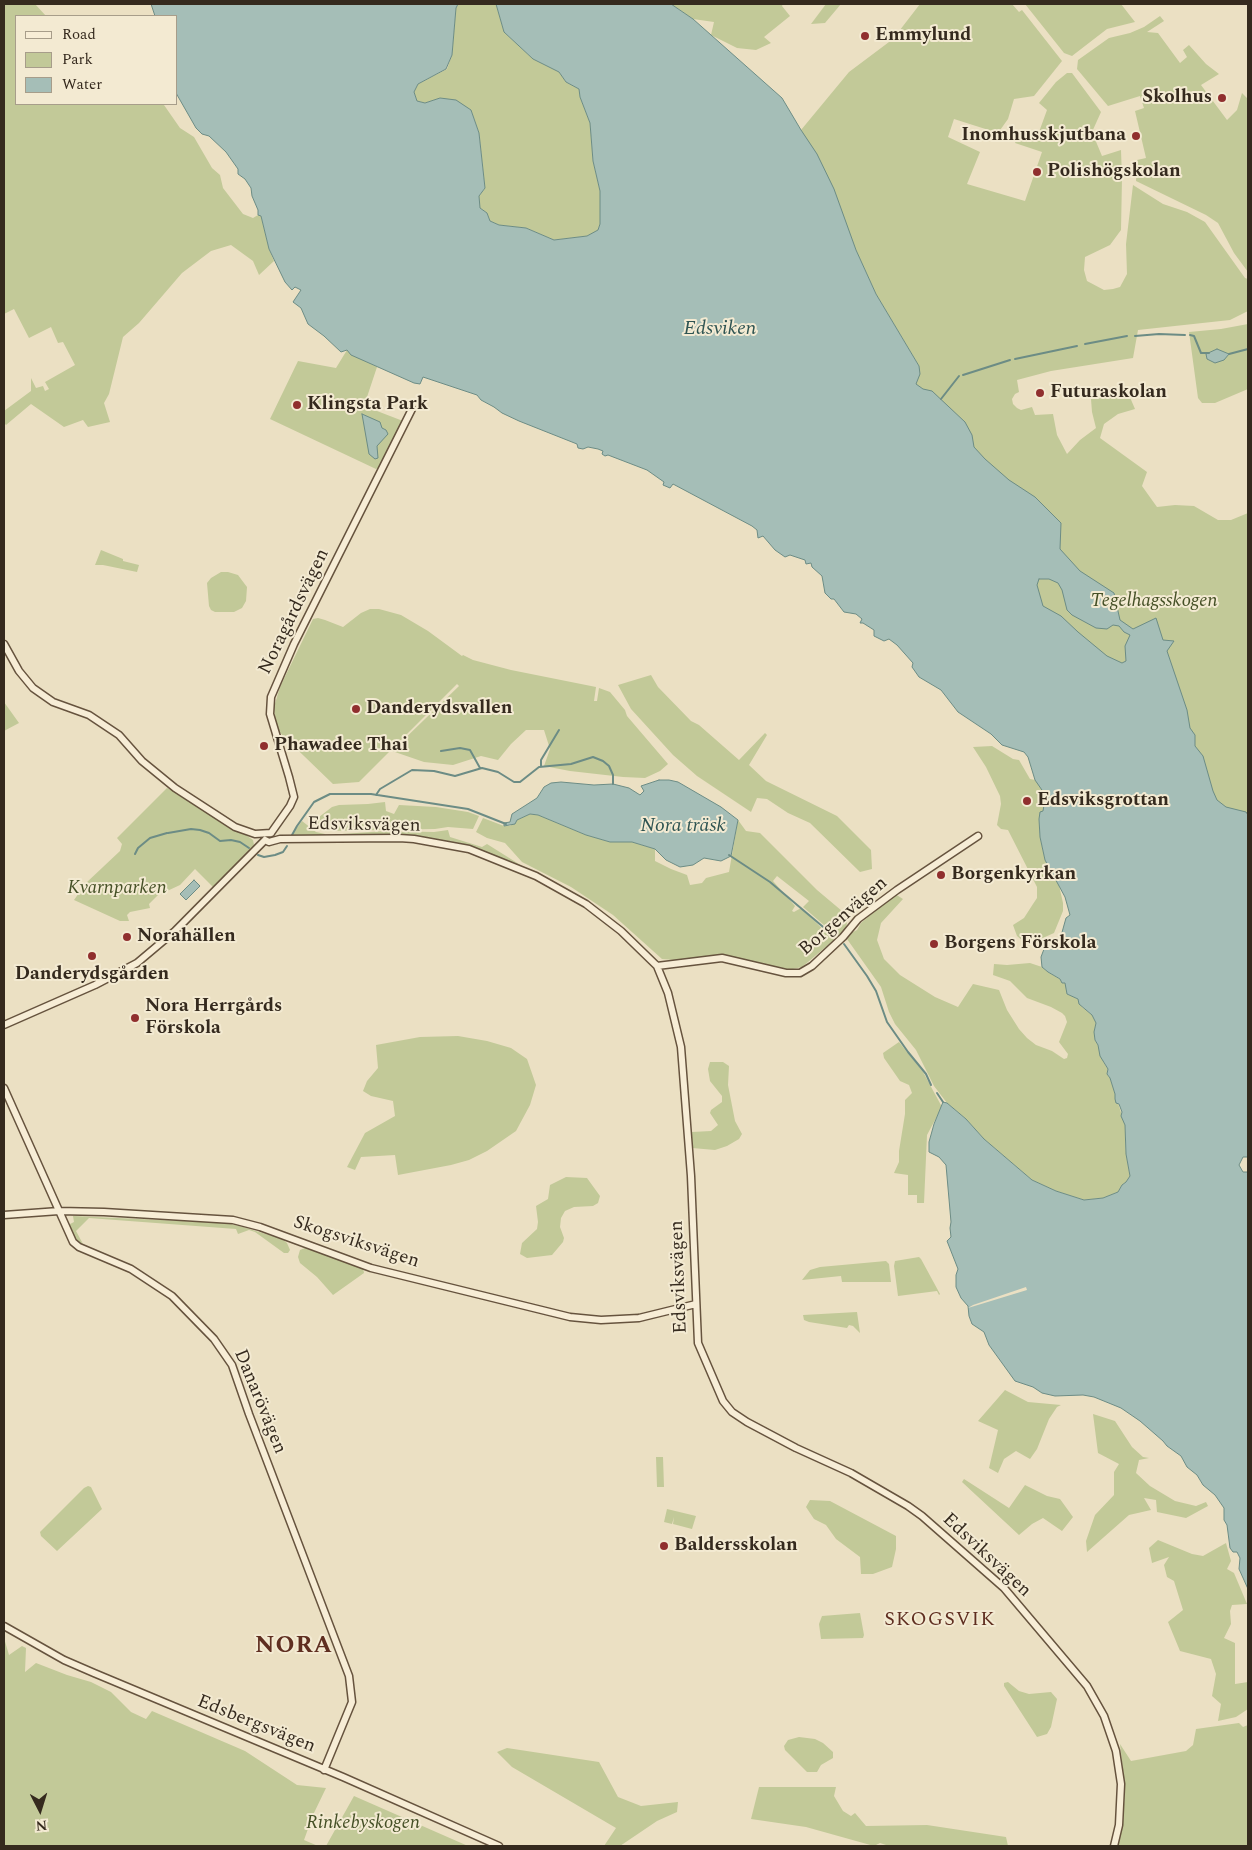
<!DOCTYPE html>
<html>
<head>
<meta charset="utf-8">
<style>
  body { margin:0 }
  #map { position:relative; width:1252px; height:1850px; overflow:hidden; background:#ebe0c3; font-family:Spectral,serif }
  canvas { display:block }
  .frame { position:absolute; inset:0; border:5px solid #352a1e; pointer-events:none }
  .legend { position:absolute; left:15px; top:15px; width:162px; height:90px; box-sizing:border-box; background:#f3ead2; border:1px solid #a79d8a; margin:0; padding:6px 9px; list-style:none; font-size:15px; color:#352a1e }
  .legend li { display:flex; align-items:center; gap:10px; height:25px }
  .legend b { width:25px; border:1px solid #a79d8a }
  .north { position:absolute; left:15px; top:1785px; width:50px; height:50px; -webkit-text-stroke:4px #f3ead2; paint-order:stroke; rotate:175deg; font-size:14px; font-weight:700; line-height:20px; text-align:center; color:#352a1e }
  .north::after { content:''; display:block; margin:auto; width:18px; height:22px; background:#352a1e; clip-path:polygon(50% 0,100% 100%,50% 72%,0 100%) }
</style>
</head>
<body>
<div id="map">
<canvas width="1252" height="1850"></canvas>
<div class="frame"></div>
<ul class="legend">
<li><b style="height:6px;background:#f7edd6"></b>Road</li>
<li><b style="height:14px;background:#c2c998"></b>Park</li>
<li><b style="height:14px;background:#a5beb7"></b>Water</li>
</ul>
<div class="north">N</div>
</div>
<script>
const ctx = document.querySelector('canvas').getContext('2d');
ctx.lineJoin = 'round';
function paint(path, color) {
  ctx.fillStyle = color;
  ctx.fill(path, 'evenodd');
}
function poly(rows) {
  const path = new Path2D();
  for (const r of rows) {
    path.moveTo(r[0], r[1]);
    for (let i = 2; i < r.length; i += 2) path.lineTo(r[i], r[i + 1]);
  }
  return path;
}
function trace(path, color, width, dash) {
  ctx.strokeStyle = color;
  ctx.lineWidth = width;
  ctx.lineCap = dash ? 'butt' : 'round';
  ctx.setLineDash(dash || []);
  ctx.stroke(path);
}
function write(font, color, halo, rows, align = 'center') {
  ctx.font = font + ' Spectral,serif';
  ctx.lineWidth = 4;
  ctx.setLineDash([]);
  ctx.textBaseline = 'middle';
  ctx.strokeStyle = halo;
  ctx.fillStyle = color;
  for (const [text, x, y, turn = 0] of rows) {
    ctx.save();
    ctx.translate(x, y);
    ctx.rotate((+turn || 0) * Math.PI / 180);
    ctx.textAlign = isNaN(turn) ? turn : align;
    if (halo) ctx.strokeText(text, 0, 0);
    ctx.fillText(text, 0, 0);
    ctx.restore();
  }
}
paint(poly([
  [4,4,35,4,46,16,16,16,16,104,165,104,164,105,180,128,194,137,212,168,220,175,223,188,243,214,253,218,258,215,261,216,269,249,274,261,259,275,253,261,231,245,211,251,182,273,139,323,123,337,109,394,104,403,110,422,88,427,83,420,64,427,31,404,6,425,4,423,4,411,31,391,31,378,36,388,43,386,45,391,49,389,45,382,75,365,63,342,58,343,51,327,29,338,14,309,4,314],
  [458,4,496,4,504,32,533,59,559,72,566,82,579,89,580,97,590,123,593,161,600,191,600,224,598,230,593,234,587,236,554,240,526,228,499,225,490,221,487,213,480,208,479,196,485,188,479,133,471,110,441,98,425,103,417,101,414,92,418,84,447,69,452,55,456,8],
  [671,4,783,4,782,6,790,16,764,37,771,43,756,50,737,48,711,35,714,22,693,19],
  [826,4,841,4,825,23,811,24],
  [920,4,1012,4,1019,12,1022,10,1062,61,1034,96,1014,99,1008,119,998,133,954,119,948,137,980,152,967,184,1025,201,1042,152,1015,143,1020,131,1039,132,1047,110,1039,103,1056,82,1067,73,1072,73,1101,112,1092,132,1102,156,1121,150,1122,178,1121,230,1110,245,1085,257,1084,270,1087,281,1104,290,1113,289,1120,287,1127,274,1126,244,1133,185,1163,204,1187,212,1205,222,1245,278,1248,279,1248,311,1230,320,1138,330,1133,358,1051,371,1017,380,1019,392,1015,394,1012,399,1013,404,1017,408,1021,410,1032,407,1035,415,1053,414,1057,435,1067,454,1080,440,1096,428,1092,412,1091,399,1107,394,1129,395,1135,409,1118,414,1104,424,1100,438,1147,472,1142,486,1157,507,1175,505,1194,506,1218,520,1231,520,1248,513,1248,1001,1008,601,873,387,919,366,876,294,801,130,849,72,893,39],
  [1025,4,1121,4,1135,22,1107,29,1072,56,1064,53],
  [1160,16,1164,21,1147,32,1158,33,1180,63,1187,57,1183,50,1189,45,1206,64,1219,74,1201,85,1227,120,1237,110,1242,93,1248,99,1248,272,1234,253,1218,223,1206,215,1136,181,1137,160,1146,158,1135,111,1144,108,1140,96,1108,106,1077,69,1078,60,1109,38,1130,33,1144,27],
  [1248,324,1248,389,1215,403,1202,403,1198,398,1189,332,1221,329],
  [347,350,377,367,364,406,403,421,381,467,376,469,270,419,298,361,336,368],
  [101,550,123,559,123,561,139,565,137,572,103,565,95,565],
  [221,572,228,572,238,575,247,587,246,601,242,608,234,612,215,612,211,610,209,606,207,583,211,578],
  [370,609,379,609,401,615,428,631,462,656,463,655,473,660,511,670,596,687,594,701,597,701,599,688,610,692,625,710,627,716,668,764,660,771,645,778,623,777,570,771,544,766,550,749,544,730,526,730,511,744,498,760,481,756,453,765,424,762,392,751,459,686,457,684,359,782,333,784,276,729,274,707,280,687,313,619,318,618,325,620,343,627,361,613],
  [651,675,658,687,691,721,699,725,739,760,765,733,767,735,749,765,766,781,837,816,871,850,872,869,860,872,810,823,788,813,767,799,757,798,751,812,697,776,673,755,631,709,618,685],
  [4,702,19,723,4,731],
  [992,746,1013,759,1019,760,1030,779,1035,780,1040,785,1044,793,1042,799,1044,805,1043,811,1039,819,1040,837,1045,860,1059,885,1063,903,1063,911,1054,933,1036,941,1023,941,1017,936,1013,925,1024,918,1033,904,1037,898,1037,887,1008,830,1001,829,997,825,1001,804,1000,796,986,767,973,747],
  [167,788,213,812,253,840,254,845,213,887,195,869,180,885,165,892,163,890,149,904,150,908,130,912,127,915,129,921,120,921,74,900,86,883,120,851,122,844,117,838],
  [385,802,386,811,394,814,399,805,436,807,468,812,479,816,473,829,448,827,435,829,324,831,316,829,310,824,332,807,339,805,368,804],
  [530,814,538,815,586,835,610,842,632,842,655,849,655,861,671,869,687,875,690,885,702,883,706,878,729,872,738,820,746,831,760,833,817,890,842,911,845,914,847,922,846,929,844,933,838,937,803,907,809,901,777,876,773,881,795,906,792,911,794,912,801,908,834,940,802,967,788,970,732,957,714,955,675,960,662,959,613,915,571,887,522,862,505,843,487,838,476,832,483,818,504,826,510,826,517,820],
  [302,821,316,832,325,834,325,836,290,837],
  [448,830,450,837,482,847,487,844,522,866,469,846,414,836,328,837,327,835,386,831,434,832],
  [895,894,903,899,881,923,877,940,884,959,900,975,935,997,958,1007,973,984,999,990,1007,1010,1019,1029,1027,1038,1036,1045,1052,1051,1064,1059,1067,1058,1068,1054,1059,1042,1067,1022,1065,1016,1062,1013,1051,1007,1027,998,1010,981,993,975,994,964,1007,965,1030,963,1042,967,1048,972,1066,983,1067,994,1078,999,1082,1007,1092,1015,1096,1023,1094,1032,1095,1040,1098,1045,1104,1063,1108,1069,1107,1074,1110,1078,1125,1125,1126,1154,1130,1176,1126,1182,1122,1185,1118,1192,1103,1198,1084,1200,1056,1191,1032,1180,984,1139,966,1119,947,1103,934,1086,916,1050,895,1024,889,1012,881,987,847,939,851,933,857,930,861,923],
  [458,1036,487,1041,511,1048,527,1059,536,1085,530,1105,516,1131,487,1151,469,1160,451,1165,398,1175,395,1155,361,1157,355,1170,347,1167,365,1133,395,1116,393,1101,371,1096,363,1091,367,1081,378,1068,376,1045,420,1037],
  [899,1042,923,1072,942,1107,927,1135,924,1203,917,1203,917,1195,908,1195,908,1175,894,1173,899,1162,899,1151,905,1114,905,1100,912,1093,909,1085,900,1081,884,1058,883,1053],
  [710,1062,723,1062,729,1066,728,1085,735,1121,742,1134,739,1139,727,1146,715,1150,692,1148,692,1132,711,1131,718,1125,710,1113,711,1110,722,1102,722,1096,710,1081,708,1069],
  [566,1177,587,1178,600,1196,598,1203,593,1206,574,1207,565,1211,561,1218,560,1227,564,1238,563,1242,552,1255,527,1258,520,1254,522,1243,537,1229,538,1222,536,1206,548,1199,550,1185],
  [73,1216,226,1223,243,1227,282,1239,287,1243,290,1250,288,1253,284,1253,255,1232,249,1230,238,1234,236,1229,89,1218,76,1231,83,1244,76,1240,69,1230,68,1225,74,1222],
  [305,1248,363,1268,364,1273,333,1295,317,1277,300,1263,298,1257,300,1250],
  [919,1257,921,1259,940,1294,939,1295,937,1291,898,1296,894,1266,895,1261],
  [886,1261,889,1264,891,1282,842,1282,841,1276,802,1280,810,1270,820,1267],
  [857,1312,860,1333,853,1326,849,1325,847,1328,809,1322,804,1320,803,1315],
  [1005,1390,1028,1402,1061,1405,1057,1407,1049,1419,1037,1449,1030,1459,1016,1451,1004,1459,998,1473,989,1468,998,1430,978,1421],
  [1093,1414,1115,1421,1132,1447,1143,1457,1149,1458,1139,1460,1136,1473,1150,1486,1175,1501,1196,1506,1206,1502,1208,1506,1186,1518,1157,1512,1156,1500,1144,1498,1151,1510,1129,1515,1087,1552,1086,1541,1095,1515,1114,1495,1114,1472,1119,1464,1098,1453],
  [656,1457,663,1457,664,1487,657,1487],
  [964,1479,1009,1508,1025,1485,1047,1496,1060,1499,1073,1517,1062,1531,1043,1518,1032,1524,1019,1535,962,1482],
  [88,1486,91,1487,102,1509,57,1551,41,1536,40,1532,84,1488],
  [810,1500,830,1501,896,1536,896,1549,892,1567,873,1574,861,1574,860,1557,836,1539,826,1525,814,1519,806,1507],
  [667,1509,696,1516,692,1529,673,1524,674,1517,672,1524,664,1522],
  [1158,1540,1192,1554,1203,1556,1226,1543,1231,1561,1227,1569,1234,1573,1247,1604,1232,1605,1230,1611,1231,1624,1224,1638,1235,1643,1235,1684,1248,1682,1248,1709,1236,1717,1218,1721,1221,1704,1212,1696,1216,1674,1211,1659,1180,1651,1168,1622,1183,1610,1174,1581,1167,1577,1164,1565,1169,1557,1152,1563,1149,1548],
  [860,1613,864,1635,863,1638,821,1639,819,1624,822,1616],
  [4,1638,9,1655,22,1646,26,1648,25,1672,36,1663,67,1675,91,1682,111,1692,131,1712,146,1719,152,1711,245,1751,297,1785,326,1788,313,1815,304,1840,318,1846,4,1846],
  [1008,1682,1019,1691,1029,1694,1051,1692,1057,1699,1051,1727,1047,1734,1037,1737,1004,1686,1004,1683],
  [1239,1723,1243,1727,1248,1725,1248,1846,1117,1846,1123,1821,1125,1787,1120,1744,1131,1761,1186,1751,1193,1745,1196,1729],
  [799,1737,815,1739,823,1743,833,1752,833,1758,821,1765,817,1772,807,1772,785,1750,784,1746,788,1740],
  [507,1748,599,1762,618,1797,641,1806,678,1802,677,1812,657,1821,620,1846,604,1846,616,1828,512,1767,497,1752],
  [759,1787,836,1787,834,1796,843,1811,851,1816,855,1813,866,1826,927,1825,1006,1837,1008,1846,889,1846,880,1843,874,1846,806,1827,751,1819],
  [354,1796,468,1846,326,1846]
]), '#c2c998');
const water = poly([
  [151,4,458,4,456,8,452,55,446,69,418,84,414,92,417,101,425,103,440,98,456,100,471,110,479,133,485,188,479,196,480,208,487,213,490,221,499,225,526,228,554,240,587,236,598,230,600,224,600,191,593,161,590,123,580,97,579,89,566,82,559,72,533,59,504,32,496,4,671,4,693,19,782,98,801,130,817,154,834,189,856,250,876,294,919,366,920,374,916,384,923,389,932,391,965,422,972,435,974,447,985,459,1009,480,1035,497,1061,523,1060,549,1080,571,1114,593,1120,620,1133,629,1156,618,1163,640,1174,641,1167,651,1187,710,1190,728,1195,735,1195,746,1203,756,1213,791,1217,800,1226,807,1246,812,1248,815,1248,1157,1243,1157,1239,1165,1243,1172,1248,1172,1248,1589,1239,1569,1240,1558,1237,1552,1233,1552,1230,1548,1227,1525,1224,1520,1224,1508,1215,1495,1203,1485,1197,1475,1187,1467,1181,1456,1167,1446,1163,1441,1140,1421,1121,1408,1094,1397,1083,1395,1055,1396,1042,1393,1033,1387,1015,1381,989,1345,984,1332,972,1324,969,1316,968,1306,961,1298,956,1287,956,1275,958,1269,947,1241,951,1237,950,1228,951,1222,946,1165,939,1157,929,1152,929,1142,934,1124,943,1102,947,1103,966,1119,984,1139,1032,1180,1056,1191,1084,1200,1103,1198,1118,1192,1122,1185,1126,1182,1130,1176,1126,1154,1125,1125,1121,1116,1122,1112,1119,1104,1116,1103,1115,1099,1115,1094,1110,1078,1107,1074,1108,1069,1100,1056,1098,1045,1095,1040,1094,1032,1096,1023,1092,1015,1079,1004,1078,999,1067,994,1065,983,1062,983,1060,979,1048,972,1042,967,1041,957,1044,949,1055,944,1061,936,1066,918,1070,915,1065,897,1045,860,1040,837,1039,819,1040,812,1043,811,1044,805,1042,799,1044,793,1035,780,1028,757,1024,752,1002,745,991,734,958,712,941,690,919,677,912,667,913,663,897,645,889,639,884,641,874,636,874,630,863,623,860,623,862,619,856,614,844,612,834,599,831,599,825,593,822,576,812,567,811,563,806,564,805,560,790,555,785,557,775,550,763,536,758,538,757,530,752,526,673,484,670,488,663,485,664,482,647,470,608,455,605,456,602,454,603,451,598,449,588,447,583,449,578,448,577,444,519,421,502,413,494,407,481,400,477,395,423,377,420,384,414,383,351,355,347,350,341,352,324,336,308,324,301,308,293,302,301,290,295,287,292,290,285,282,269,249,261,216,258,215,258,210,252,196,251,188,245,179,238,174,238,169,226,152,209,136,202,134,196,128,176,93,176,16,155,16,151,4],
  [1039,579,1049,579,1058,583,1062,590,1067,610,1072,615,1096,628,1107,629,1113,625,1119,626,1124,632,1130,635,1125,646,1126,661,1122,663,1107,656,1078,632,1061,616,1043,606,1037,585,1039,579],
  [1217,349,1229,354,1224,360,1215,363,1207,359,1206,354,1217,349],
  [362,414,380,422,382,428,386,430,388,434,377,446,378,458,375,459,369,454,362,414],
  [659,780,669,780,678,782,721,807,738,820,731,856,721,861,704,858,693,865,680,867,666,860,655,849,632,842,610,842,586,835,538,815,530,814,517,820,515,824,504,826,504,823,510,822,512,814,537,798,544,787,551,783,561,782,594,785,613,784,629,788,640,795,644,791,641,786,659,780],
  [194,880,200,886,186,900,180,894,194,880]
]);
paint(water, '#a5beb7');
trace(water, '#6c8c85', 1);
paint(poly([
  [1026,1287,1027,1290,968,1308,973,1305]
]), '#ebe0c3');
trace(poly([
  [1190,335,1194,336,1201,353,1209,353],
  [1135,336,1159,334,1185,335],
  [1085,344,1127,336],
  [1229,354,1248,349],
  [1015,359,1077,346],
  [963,375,1010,360],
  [941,399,959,376],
  [441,751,460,748,470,750,480,768],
  [541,767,541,760,559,730],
  [376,795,380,789,412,770,434,771,455,776,482,768,498,772,514,782,520,782,539,767,571,764,593,757,603,761,609,766,613,775,613,784],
  [168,833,191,829,200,830,209,833,220,841,231,840,240,842,249,848],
  [292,835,297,826,314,802,330,794,371,794,468,809,506,824],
  [135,854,138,848,150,838,167,833],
  [258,855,264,857,275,855,283,852,287,846],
  [729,855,770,882,835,937],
  [844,944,867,976,876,991,887,1022,908,1052,926,1074,931,1085],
  [937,1093,943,1102]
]), '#6c8c85', 2);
const secondary = poly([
  [4,644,19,671,33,688,53,702,89,715,119,735,142,761,175,788,235,827,255,834,271,833],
  [271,833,290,806,294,797,289,777,270,714,271,697,294,644,412,409],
  [265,840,269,842,280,839,399,838,414,839,469,849,536,876,586,904,621,931,657,966,668,993,681,1047,691,1176,698,1343,723,1401,732,1412,747,1422,796,1448,851,1473,908,1506,922,1516,1004,1588,1087,1686,1104,1716,1116,1751,1121,1784,1119,1825,1114,1846],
  [657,966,722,958,786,973,800,973,812,966,843,937,858,919,897,890,978,836],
  [4,1025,95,985,137,963,175,931,265,840],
  [4,1088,73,1242,79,1247,131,1269,172,1296,214,1339,232,1365,249,1414,349,1676,352,1702,324,1770],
  [4,1215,59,1211,104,1212,233,1220,260,1227,371,1268,570,1317,601,1320,639,1318,696,1304],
  [4,1626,64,1660,94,1673,343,1777,499,1846]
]);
trace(secondary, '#66533e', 9);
trace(secondary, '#f7edd6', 6);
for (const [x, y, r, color] of [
  [865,36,5,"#902f2e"],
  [1222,98,5,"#902f2e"],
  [1136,136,5,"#902f2e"],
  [1037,172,5,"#902f2e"],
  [1040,393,5,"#902f2e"],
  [297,405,5,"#902f2e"],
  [356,709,5,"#902f2e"],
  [264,746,5,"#902f2e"],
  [1027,801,5,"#902f2e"],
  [941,875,5,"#902f2e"],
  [127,937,5,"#902f2e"],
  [934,944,5,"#902f2e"],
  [92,956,5,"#902f2e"],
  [135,1018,5,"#902f2e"],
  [664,1546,5,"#902f2e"]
]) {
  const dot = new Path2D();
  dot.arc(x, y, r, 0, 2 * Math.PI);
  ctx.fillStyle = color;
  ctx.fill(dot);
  trace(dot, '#f3ead2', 2);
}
write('bold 19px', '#352a1e', '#f3ead2', [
  ["Emmylund",875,36],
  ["Skolhus",1212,98,"right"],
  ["Inomhusskjutbana",1126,136,"right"],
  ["Polishögskolan",1047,172],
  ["Futuraskolan",1050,393],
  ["Klingsta Park",307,405],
  ["Danderydsvallen",366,709],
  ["Phawadee Thai",274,746],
  ["Edsviksgrottan",1037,801],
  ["Borgenkyrkan",951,875],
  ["Norahällen",137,937],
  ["Borgens Förskola",944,944],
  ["Danderydsgården",92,975,"center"],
  ["Nora Herrgårds",145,1007],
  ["Förskola",145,1029],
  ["Baldersskolan",674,1546]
], 'left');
write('italic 19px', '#455026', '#f3ead2', [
  ["Tegelhagsskogen",1154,602],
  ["Kvarnparken",117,889],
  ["Rinkebyskogen",363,1824]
]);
write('19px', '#352a1e', '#f3ead2', [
  ["Noragårdsvägen",295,612,-64],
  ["Edsviksvägen",364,826,1],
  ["Borgenvägen",844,917,-41],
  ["Skogsviksvägen",356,1243,18],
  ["Edsviksvägen",680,1277,-92],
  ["Danarövägen",259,1402,68],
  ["Edsviksvägen",986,1556,43],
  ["Edsbergsvägen",256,1725,22]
]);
write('italic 20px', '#2e5452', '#f3ead2', [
  ["Edsviken",720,330],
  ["Nora träsk",683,827]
]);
ctx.letterSpacing = '1px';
write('20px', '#5f2e20', '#f3ead2', [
  ["SKOGSVIK",940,1621]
]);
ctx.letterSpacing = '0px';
ctx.letterSpacing = '1px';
write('bold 24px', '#5f2e20', '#f3ead2', [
  ["NORA",294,1647]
]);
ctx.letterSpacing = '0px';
</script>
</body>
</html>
